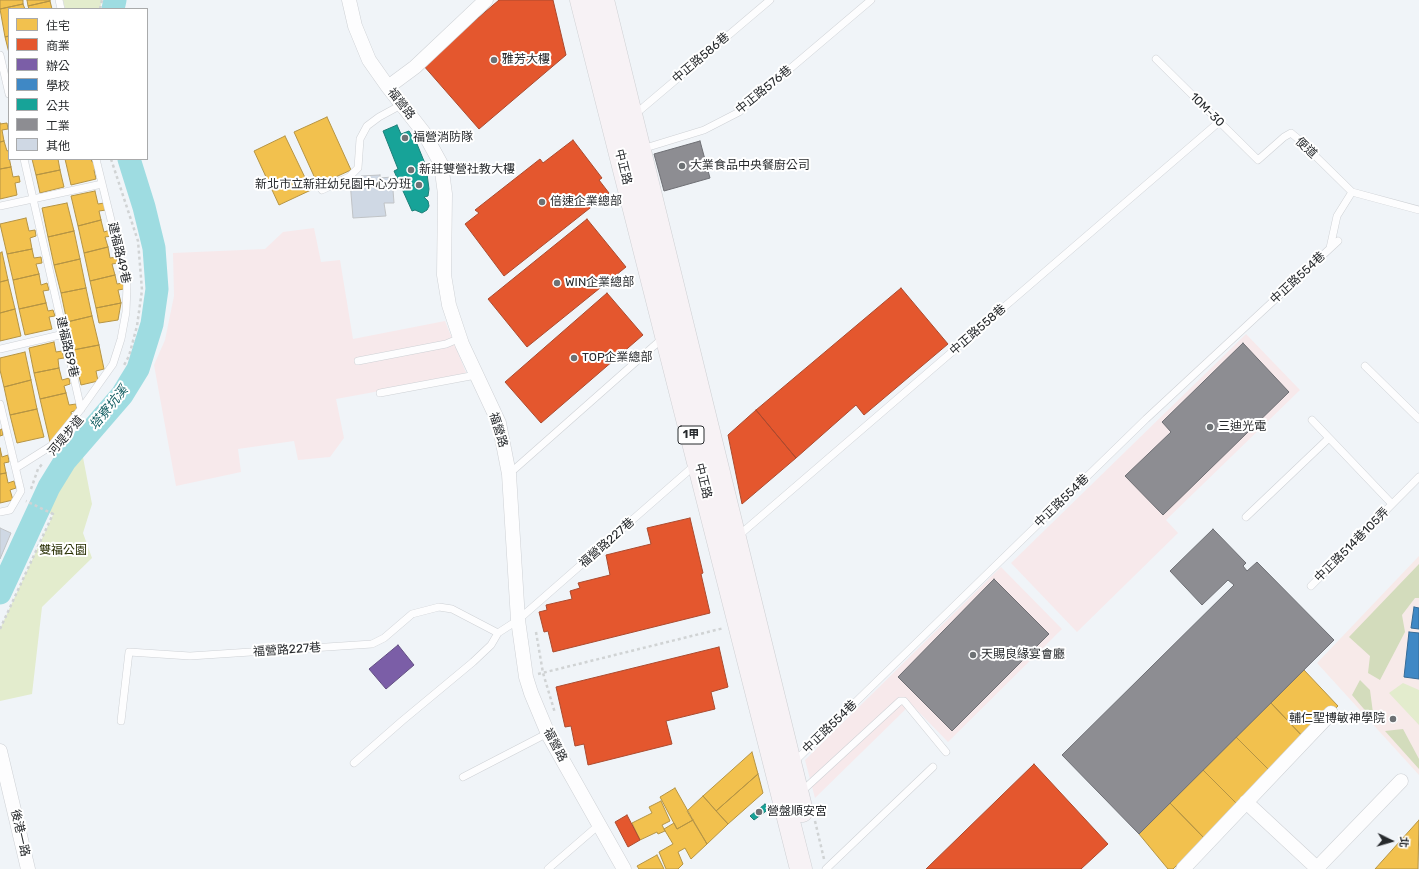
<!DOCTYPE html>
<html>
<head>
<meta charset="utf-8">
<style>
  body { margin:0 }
  #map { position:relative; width:1419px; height:869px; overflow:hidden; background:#f0f4f8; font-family:Rubik,"Noto Sans TC",sans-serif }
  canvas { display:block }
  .legend { position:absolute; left:8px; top:8px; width:140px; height:152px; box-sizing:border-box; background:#fff; border:1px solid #a9aaab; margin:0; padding:5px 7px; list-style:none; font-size:12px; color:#272a2d }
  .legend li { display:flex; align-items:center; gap:8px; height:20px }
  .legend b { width:20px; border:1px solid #a9aaab }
  .north { position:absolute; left:1371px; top:821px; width:40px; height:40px; -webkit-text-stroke:3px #fff; paint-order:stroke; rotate:95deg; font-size:11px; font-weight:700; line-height:16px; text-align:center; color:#272a2d }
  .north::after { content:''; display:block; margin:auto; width:14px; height:18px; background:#272a2d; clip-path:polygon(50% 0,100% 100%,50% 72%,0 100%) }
</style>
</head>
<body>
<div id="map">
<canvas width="1419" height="869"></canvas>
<ul class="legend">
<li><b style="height:11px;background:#f2c14e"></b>住宅</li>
<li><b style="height:11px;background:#e4572e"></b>商業</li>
<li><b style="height:11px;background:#7b5ea7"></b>辦公</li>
<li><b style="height:11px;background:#3f88c5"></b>學校</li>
<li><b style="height:11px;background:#17a398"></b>公共</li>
<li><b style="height:11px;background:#8d8d92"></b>工業</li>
<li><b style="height:11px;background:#cfd8e4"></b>其他</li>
</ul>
<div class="north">北</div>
</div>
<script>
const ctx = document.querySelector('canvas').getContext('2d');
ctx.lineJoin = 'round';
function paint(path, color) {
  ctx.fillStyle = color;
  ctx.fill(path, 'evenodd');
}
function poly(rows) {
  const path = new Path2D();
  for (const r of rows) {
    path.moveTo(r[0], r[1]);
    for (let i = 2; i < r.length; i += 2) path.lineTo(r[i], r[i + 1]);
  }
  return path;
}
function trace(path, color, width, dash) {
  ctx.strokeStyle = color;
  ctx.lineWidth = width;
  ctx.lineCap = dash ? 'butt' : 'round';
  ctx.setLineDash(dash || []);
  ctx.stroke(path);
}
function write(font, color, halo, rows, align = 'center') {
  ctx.font = font + ' Rubik,"Noto Sans TC",sans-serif';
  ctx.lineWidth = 4;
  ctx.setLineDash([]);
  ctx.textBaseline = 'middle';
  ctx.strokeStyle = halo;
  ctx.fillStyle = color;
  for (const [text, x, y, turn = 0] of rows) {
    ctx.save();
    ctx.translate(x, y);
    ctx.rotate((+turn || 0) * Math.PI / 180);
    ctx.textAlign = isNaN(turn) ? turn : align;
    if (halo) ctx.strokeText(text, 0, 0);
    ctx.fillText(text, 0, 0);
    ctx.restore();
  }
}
paint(poly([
  [314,228,321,262,340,260,353,339,445,321,467,375,336,399,344,438,330,457,298,460,294,441,238,449,241,472,176,486,154,365,165,340,174,296,173,253,265,249,283,232],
  [1246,334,1300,390,1166,520,1178,533,1077,632,1011,563],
  [1001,567,1062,629,948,742,911,704,815,798,805,760]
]), '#f7e9eb');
paint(poly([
  [1419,556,1419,775,1317,663]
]), '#f7eae9');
paint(poly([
  [63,0,102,0,100,9,65,9],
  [81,447,92,504,83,533,92,558,42,607,32,694,0,701,0,629,53,515,42,509,54,484,69,460],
  [1403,683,1419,690,1419,725,1389,693]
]), '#e3eccd');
paint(poly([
  [1419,564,1419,598,1415,598,1402,615,1405,632,1380,680,1368,673,1370,656,1349,637],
  [1360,680,1370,690,1373,713,1369,715,1352,695],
  [1403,729,1419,759,1419,769,1385,731]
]), '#d3dcbc');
const homes = poly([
  [0,0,23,0,23,4,0,9,0,0],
  [27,0,50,0,50,1,28,6,27,0],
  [50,1,52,9,29,9,28,6,50,1],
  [23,4,25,9,9,9,9,36,5,37,0,9,23,4],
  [9,36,9,53,5,37,9,36],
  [327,117,351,170,318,185,294,132,327,117],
  [0,123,0,124,7,123,8,129,2,130,4,141,0,142,0,123],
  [285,136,311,190,279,205,254,151,285,136],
  [4,141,7,151,9,150,9,157,11,167,0,169,0,142,4,141],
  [32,159,58,159,60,170,36,175,32,159],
  [65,159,91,159,92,162,99,160,101,168,94,170,96,179,71,185,65,159],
  [11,167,13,177,19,176,20,182,15,183,17,195,0,199,0,169,11,167],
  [60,170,64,187,40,193,36,175,60,170],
  [95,191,98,204,104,203,106,210,99,211,101,220,78,226,71,196,95,191],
  [67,203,74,231,48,237,42,208,67,203],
  [26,218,29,231,35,230,36,236,30,238,32,249,7,254,0,224,26,218],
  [101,220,104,232,110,230,112,236,105,237,108,247,84,253,78,226,101,220],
  [74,231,80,259,54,265,48,237,74,231],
  [108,247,110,258,117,257,118,263,112,264,115,275,90,281,84,253,108,247],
  [32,249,34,258,41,257,42,263,36,264,39,274,13,280,7,254,32,249],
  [2,252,8,280,0,282,0,253,2,252],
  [80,259,86,288,61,293,54,265,80,259],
  [39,274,41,285,47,283,49,290,43,291,46,303,19,309,13,280,39,274],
  [115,275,117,284,123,283,124,289,118,290,121,303,96,308,90,281,115,275],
  [8,280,15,309,0,313,0,282,8,280],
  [86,288,92,316,67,322,61,293,86,288],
  [46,303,48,311,53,310,55,316,49,317,52,329,25,335,19,309,46,303],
  [121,303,118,320,99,323,96,308,121,303],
  [15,309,21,336,0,341,0,313,15,309],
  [92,316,99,345,73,350,67,322,92,316],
  [54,342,56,352,62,351,64,358,58,359,59,368,34,373,29,348,54,342],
  [99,345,104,369,96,371,98,381,81,385,73,350,99,345],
  [25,352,31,380,4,387,0,370,0,358,25,352],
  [59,368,62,380,69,378,70,384,64,386,66,393,40,399,34,373,59,368],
  [31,380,37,409,10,415,4,387,31,380],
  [66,393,69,405,76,404,77,410,71,412,72,418,50,442,40,399,66,393],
  [37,409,44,437,17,443,10,415,37,409],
  [2,429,3,435,0,436,0,430,2,429],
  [0,448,2,457,8,455,9,462,4,463,6,473,0,474,0,448],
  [6,473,8,483,14,481,16,488,10,490,13,500,0,503,0,474,6,473],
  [1304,670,1338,706,1305,739,1271,703,1304,670],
  [1271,703,1305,739,1271,772,1236,737,1271,703],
  [1236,737,1271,772,1238,805,1203,770,1236,737],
  [752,752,758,774,716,811,703,796,752,752],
  [1203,770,1238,805,1204,838,1170,803,1203,770],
  [758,774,763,793,728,824,716,811,758,774],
  [675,788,693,820,677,829,660,797,675,788],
  [703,796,728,824,707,844,687,811,703,796],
  [661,801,670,821,662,825,665,831,658,834,657,832,640,840,632,823,652,813,649,807,661,801],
  [1170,803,1204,838,1173,869,1168,869,1139,834,1170,803],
  [693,820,707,844,691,859,685,848,678,852,683,864,678,869,666,869,659,852,673,844,664,829,674,823,677,829,693,820],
  [1419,820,1418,869,1375,869,1419,820],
  [657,855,664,869,639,869,637,866,657,855]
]);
paint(homes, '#f2c14e');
trace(homes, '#b59444', 1);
const shops = poly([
  [499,0,553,0,566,55,479,129,423,65,499,0],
  [573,140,602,178,599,180,609,193,504,276,465,224,479,213,475,210,540,159,543,163,573,140],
  [587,219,626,267,527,347,488,299,587,219],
  [901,288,948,344,864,415,856,405,796,458,756,410,901,288],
  [607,293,643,335,541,423,505,382,607,293],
  [756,410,796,458,742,504,728,435,756,410],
  [690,518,703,573,701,574,710,613,553,652,548,631,544,632,539,612,547,610,546,605,572,599,570,591,580,588,578,583,610,575,606,555,651,544,647,528,690,518],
  [719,647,728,687,711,692,715,709,666,721,672,744,588,765,584,744,575,746,571,726,565,727,556,687,719,647],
  [1034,764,1108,844,1081,869,926,869,1034,764],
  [627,815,640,840,628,847,615,822,627,815]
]);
paint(shops, '#e4572e');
trace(shops, '#ab4a2e', 1);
const offices = poly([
  [398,645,414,665,386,689,369,669,398,645]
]);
paint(offices, '#7b5ea7');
trace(offices, '#624e82', 1);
const schools = poly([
  [1414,607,1419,608,1419,629,1411,628,1414,607],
  [1409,632,1419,633,1419,679,1404,677,1409,632]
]);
paint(schools, '#3f88c5');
trace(schools, '#386c97', 1);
const public = poly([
  [397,125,401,134,409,131,417,144,426,166,429,189,428,196,424,197,428,201,429,206,427,210,422,213,415,210,412,211,394,171,398,169,383,131,397,125],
  [765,804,769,809,754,820,750,816,765,804]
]);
paint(public, '#17a398');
trace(public, '#1c7f78', 1);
const industry = poly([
  [700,141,710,178,664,191,654,154,700,141],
  [1243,343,1289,392,1163,515,1125,476,1171,432,1162,422,1243,343],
  [1213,529,1246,563,1243,566,1247,571,1257,562,1334,640,1139,834,1062,755,1234,585,1228,580,1202,605,1170,571,1213,529],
  [994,579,1049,634,952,731,898,677,994,579]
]);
paint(industry, '#8d8d92');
trace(industry, '#6e6f74', 1);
trace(poly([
  [113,9,115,0],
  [0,593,49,487,65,461,122,395,138,369,152,324,157,289,154,248,144,207,129,159]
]), '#9edce1', 23);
const building = poly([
  [380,175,380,178,392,177,394,203,384,203,386,216,353,218,350,181,361,180,361,176,380,175],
  [0,528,11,533,0,559,0,528]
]);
paint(building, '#cfd8e4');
trace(building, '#c0c3c6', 1);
const lane = poly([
  [59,0,61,9],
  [0,55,9,94],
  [1156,59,1258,160,1284,137,1291,133,1297,138,1352,192,1419,210],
  [633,113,639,111,770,0],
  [642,149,704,130,739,112,871,0],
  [24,159,81,409],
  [322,190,349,177,358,168,360,139,367,126,379,117,401,105],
  [0,206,102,184],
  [1330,248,1337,216,1352,192],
  [0,349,64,334],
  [358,361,446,344,460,338],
  [1365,366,1419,419],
  [380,393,476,375],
  [0,404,21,491,10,510,0,512],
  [1312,420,1392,504],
  [16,468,51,446,81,409,113,364,121,339,126,312,127,285,96,159],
  [509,474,664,337],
  [1246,517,1329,438],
  [737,537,1219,122],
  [1311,586,1419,477],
  [121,721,129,652,190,656,372,644,384,638,412,614,439,607,452,609,498,633,518,620,695,465],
  [794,762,1146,419,1338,241],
  [354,763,402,721,473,662,491,645,498,633],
  [463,777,548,733],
  [801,792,900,701,904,701,946,752],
  [548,869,600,824],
  [826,869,933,767]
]);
const street = poly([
  [349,0,355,26,369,60,388,87,424,133,441,164,445,194,444,275,449,305,462,344,499,423,509,474,518,620,526,677,531,693,549,736,624,869],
  [388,87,415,67,486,0],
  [0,751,28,869],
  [1246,802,1318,869],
  [1183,869,1331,713],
  [1316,869,1401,781]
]);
const primary = poly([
  [581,0,801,869],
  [603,0,802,811]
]);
trace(lane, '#ced1d5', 8);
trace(street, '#ced1d5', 15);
trace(primary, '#ced0d3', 23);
trace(poly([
  [100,9,102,0],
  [111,159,138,241,142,290,137,326,129,356,123,367],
  [31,489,38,469,43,463],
  [0,629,53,514,26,501],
  [536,632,543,673,555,713],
  [538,674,724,628],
  [815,821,824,859]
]), '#d0d3d4', 2.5, [3, 3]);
trace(lane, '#fdfdfe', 7);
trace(street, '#fdfdfe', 14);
trace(primary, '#f7f2f5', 22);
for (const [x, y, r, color] of [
  [494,60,4,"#6d7174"],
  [405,138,4,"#6d7174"],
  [682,166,4,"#6d7174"],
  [411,170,4,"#6d7174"],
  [419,185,4,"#6d7174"],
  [542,202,4,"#6d7174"],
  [557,283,4,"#6d7174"],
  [574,358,4,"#6d7174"],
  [1210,427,4,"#6d7174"],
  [973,655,4,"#6d7174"],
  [1393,719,4,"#6d7174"],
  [759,812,4,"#6d7174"]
]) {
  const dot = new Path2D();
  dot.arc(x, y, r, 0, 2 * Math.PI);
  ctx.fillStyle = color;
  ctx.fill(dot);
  trace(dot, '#fff', 1.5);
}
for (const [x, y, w] of [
  [691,435,26]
]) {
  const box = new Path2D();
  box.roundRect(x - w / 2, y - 9, w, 18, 3);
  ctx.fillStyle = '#fff';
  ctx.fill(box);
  trace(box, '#272a2d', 1);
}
write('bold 11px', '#272a2d', null, [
  ["1甲",691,435]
]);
write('12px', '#272a2d', '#fff', [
  ["中正路586巷",701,58,-40],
  ["中正路576巷",764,90,-39],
  ["福營路",401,104,52],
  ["10M-30",1207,110,45],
  ["便道",1306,148,43],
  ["中正路",623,167,76],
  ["建福路49巷",119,253,77],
  ["中正路554巷",1298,278,-43],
  ["中正路558巷",978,330,-41],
  ["建福路59巷",67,347,77],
  ["福營路",498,430,73],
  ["河堤步道",66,436,-50],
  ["中正路",703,481,76],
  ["中正路554巷",1062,501,-44],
  ["福營路227巷",607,543,-41],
  ["中正路514巷105弄",1352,545,-45],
  ["福營路227巷",287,650,-4],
  ["中正路554巷",830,727,-44],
  ["福營路",555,745,62],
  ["後港一路",20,833,77]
]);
write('12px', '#272a2d', '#fff', [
  ["雅芳大樓",502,60],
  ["福營消防隊",413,138],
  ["大業食品中央餐廚公司",690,166],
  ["新莊雙營社教大樓",419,170],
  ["新北市立新莊幼兒園中心分班",411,185,"right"],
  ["倍速企業總部",550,202],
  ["WIN企業總部",565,283],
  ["TOP企業總部",582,358],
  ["三迪光電",1218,427],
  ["天賜良緣宴會廳",981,655],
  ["輔仁聖博敏神學院",1385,719,"right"],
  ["營盤順安宮",767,812]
], 'left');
write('12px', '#262d00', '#fff', [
  ["雙福公園",63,551]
]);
write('italic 13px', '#125d61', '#fff', [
  ["塔寮坑溪",109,408,-51]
]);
</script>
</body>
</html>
